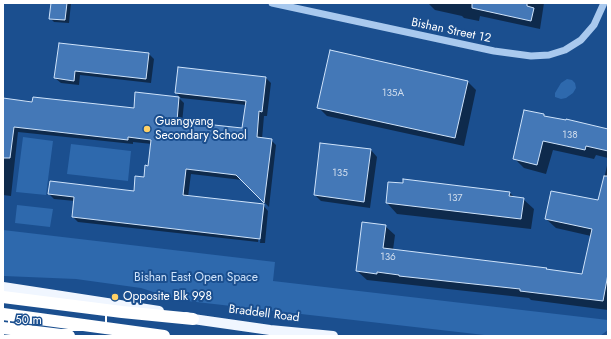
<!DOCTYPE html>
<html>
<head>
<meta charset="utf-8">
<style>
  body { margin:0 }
  #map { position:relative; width:611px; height:339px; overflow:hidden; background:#1b4f8f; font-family:Jost,sans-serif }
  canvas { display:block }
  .frame { position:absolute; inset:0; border:4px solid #fff; pointer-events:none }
  .scale { position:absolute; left:8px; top:313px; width:99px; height:18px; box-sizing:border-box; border:2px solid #fff; border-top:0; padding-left:5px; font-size:12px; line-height:14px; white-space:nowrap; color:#fff; -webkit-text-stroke:3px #1b4f8f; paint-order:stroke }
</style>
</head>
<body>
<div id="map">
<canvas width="611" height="339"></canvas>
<div class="frame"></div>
<div class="scale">50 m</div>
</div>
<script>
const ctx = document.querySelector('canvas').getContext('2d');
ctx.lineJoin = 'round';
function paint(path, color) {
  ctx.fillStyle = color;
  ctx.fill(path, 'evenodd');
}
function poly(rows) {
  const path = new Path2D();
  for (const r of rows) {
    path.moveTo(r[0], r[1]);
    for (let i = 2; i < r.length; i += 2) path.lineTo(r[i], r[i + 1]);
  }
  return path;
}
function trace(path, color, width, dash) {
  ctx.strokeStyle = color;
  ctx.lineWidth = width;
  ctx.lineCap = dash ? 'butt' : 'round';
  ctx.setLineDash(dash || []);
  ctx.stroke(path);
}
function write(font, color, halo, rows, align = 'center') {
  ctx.font = font + ' Jost,sans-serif';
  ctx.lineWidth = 4;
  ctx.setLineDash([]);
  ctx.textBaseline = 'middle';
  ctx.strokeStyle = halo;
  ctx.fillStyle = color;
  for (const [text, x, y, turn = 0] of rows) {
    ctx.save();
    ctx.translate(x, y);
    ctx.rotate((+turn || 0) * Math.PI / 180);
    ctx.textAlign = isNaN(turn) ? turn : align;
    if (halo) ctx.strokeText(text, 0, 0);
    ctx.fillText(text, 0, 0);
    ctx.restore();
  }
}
paint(poly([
  [567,79,572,80,575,83,576,88,573,93,566,98,561,99,555,97,555,93,561,83],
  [23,137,53,141,46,195,16,192],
  [71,144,131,151,128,181,67,174],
  [17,205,53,209,50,227,15,223],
  [3,230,275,262,273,281,608,320,608,330,600,336,493,336,179,300,141,288,76,279,4,276,3,276]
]), '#2e69ad');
paint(poly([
  [52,3,71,3,69,23,54,22,50,18],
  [428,3,544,3,540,29,480,16,479,21,464,18,462,16,435,10],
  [60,44,149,54,154,59,151,83,80,75,79,85,61,83,55,78],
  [331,52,468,82,476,90,464,146,327,116,318,107],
  [266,78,271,83,267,116,264,116,262,139,271,140,276,145,269,207,242,180,191,174,188,197,263,205,268,211,265,243,260,243,264,208,262,208,258,242,78,222,73,217,75,201,54,199,49,194,135,192,145,178,149,167,152,144,133,142,133,144,18,132,11,196,3,195,3,99,135,109,179,98,184,103,182,123,243,129,246,105,181,98,176,93],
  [544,115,546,117,608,130,608,158,596,155,594,159,553,150,546,174,524,168,514,158],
  [371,150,377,157,370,208,321,201,315,195],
  [608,161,608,310,531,300,529,298,367,280,357,271,385,226,395,235,393,250,546,268,548,271,582,275,591,236,556,228,546,219,599,202],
  [509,192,514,197,523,199,534,209,531,229,397,214,387,203]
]), '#0007');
const building = poly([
  [51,3,67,3,65,20,49,19,51,3],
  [472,3,527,3,527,6,534,8,531,21,472,8,472,3],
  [59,43,149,53,146,79,75,71,74,81,54,78,59,43],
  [330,50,468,81,455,138,317,108,330,50],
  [178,67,266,77,262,112,259,111,257,137,272,139,264,203,236,175,186,169,183,195,264,204,260,239,72,217,74,197,48,194,50,181,134,191,135,176,144,177,145,165,148,166,151,140,128,137,128,140,14,127,10,158,3,158,3,98,32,102,33,97,134,108,135,92,179,97,177,121,242,128,246,101,175,93,178,67],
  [524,110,544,114,544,116,566,120,566,119,608,129,608,151,586,146,585,150,543,141,537,165,513,159,524,110],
  [320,143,371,149,364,202,314,195,320,143],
  [604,176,608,176,608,274,603,301,520,291,520,289,399,276,399,275,377,272,377,274,356,271,362,222,386,225,383,248,547,268,546,269,582,274,592,229,545,219,551,191,598,200,604,176],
  [403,179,510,192,509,196,524,198,521,219,386,203,388,182,403,183,403,179]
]);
paint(building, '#4478b7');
trace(building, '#cfe3fa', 1);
trace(poly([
  [272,3,494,51,531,56,549,55,565,50,581,40,594,25,604,3]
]), '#a9c9ee', 7);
trace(poly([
  [3,287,159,311],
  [186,317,193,319,270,330,333,336]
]), '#f0f6ff', 10);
trace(poly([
  [3,297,122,312,193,319],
  [3,314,164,336],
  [3,328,69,336]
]), '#fff', 12);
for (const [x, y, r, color] of [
  [147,129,4,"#ffd166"],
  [115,297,4,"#ffd166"]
]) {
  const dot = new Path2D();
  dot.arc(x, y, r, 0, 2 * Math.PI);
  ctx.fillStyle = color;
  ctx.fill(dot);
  trace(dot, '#1b4f8f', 1.5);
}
write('10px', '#d0dded', null, [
  ["135A",393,94],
  ["138",570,136],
  ["135",340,174],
  ["137",455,199],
  ["136",388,258]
]);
write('12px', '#fff', '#1b4f8f', [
  ["Bishan Street 12",451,31,12],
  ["Braddell Road",264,314,7]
]);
write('12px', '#fff', '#1b4f8f', [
  ["Guangyang",155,122],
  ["Secondary School",155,136],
  ["Opposite Blk 998",123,297]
], 'left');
write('12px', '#cfe3fa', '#1b4f8f', [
  ["Bishan East Open Space",196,278]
]);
</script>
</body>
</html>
